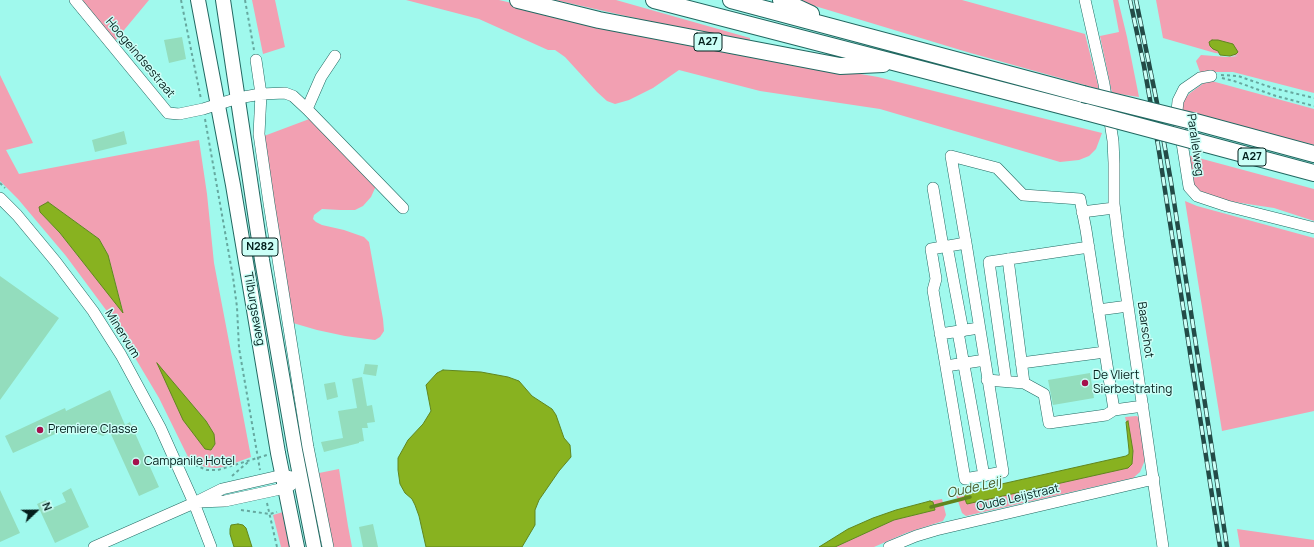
<!DOCTYPE html>
<html>
<head>
<meta charset="utf-8">
<style>
  body { margin:0 }
  #map { position:relative; width:1314px; height:547px; overflow:hidden; background:#a0f9ed; font-family:Manrope,sans-serif }
  canvas { display:block }
  .north { position:absolute; left:16px; top:491px; width:40px; height:40px; -webkit-text-stroke:3px #ccfff7; paint-order:stroke; rotate:68deg; font-size:11px; font-weight:700; line-height:16px; text-align:center; color:#031f1c }
  .north::after { content:''; display:block; margin:auto; width:14px; height:18px; background:#031f1c; clip-path:polygon(50% 0,100% 100%,50% 72%,0 100%) }
</style>
</head>
<body>
<div id="map">
<canvas width="1314" height="547"></canvas>
<div class="north">N</div>
</div>
<script>
const ctx = document.querySelector('canvas').getContext('2d');
ctx.lineJoin = 'round';
function paint(path, color) {
  ctx.fillStyle = color;
  ctx.fill(path, 'evenodd');
}
function poly(rows) {
  const path = new Path2D();
  for (const r of rows) {
    path.moveTo(r[0], r[1]);
    for (let i = 2; i < r.length; i += 2) path.lineTo(r[i], r[i + 1]);
  }
  return path;
}
function trace(path, color, width, dash) {
  ctx.strokeStyle = color;
  ctx.lineWidth = width;
  ctx.lineCap = dash ? 'butt' : 'round';
  ctx.setLineDash(dash || []);
  ctx.stroke(path);
}
function write(font, color, halo, rows, align = 'center') {
  ctx.font = font + ' Manrope,sans-serif';
  ctx.lineWidth = 3;
  ctx.setLineDash([]);
  ctx.textBaseline = 'middle';
  ctx.strokeStyle = halo;
  ctx.fillStyle = color;
  for (const [text, x, y, turn = 0] of rows) {
    ctx.save();
    ctx.translate(x, y);
    ctx.rotate((+turn || 0) * Math.PI / 180);
    ctx.textAlign = isNaN(turn) ? turn : align;
    if (halo) ctx.strokeText(text, 0, 0);
    ctx.fillText(text, 0, 0);
    ctx.restore();
  }
}
paint(poly([
  [81,0,149,0,115,41],
  [252,0,275,0,285,47,263,54],
  [406,0,499,0,598,23,814,66,878,77,1102,133,1096,149,1089,156,1079,160,1060,162,880,109,760,91,679,70,653,88,629,100,615,104,607,101,597,92,565,57,555,50,548,50,479,19],
  [555,0,616,0,750,38,750,44],
  [795,0,962,0,1085,34,1099,89,967,52],
  [1113,0,1118,0,1127,37,1139,97,1112,93,1100,36,1119,32],
  [1156,0,1314,0,1314,93,1233,72,1200,72,1196,61,1201,55,1227,57,1238,56,1215,53,1163,38],
  [0,75,33,143,6,150,19,174,199,140,207,194,214,263,251,457,224,467,216,468,205,467,198,464,188,457,159,398,109,314,66,256,18,199,0,181],
  [48,202,99,239,108,255,123,312,60,233,40,212],
  [158,365,206,421,215,444,211,450],
  [1208,80,1314,109,1314,145,1177,110,1177,106,1190,93],
  [312,118,376,186,371,197,363,206,355,210,340,210,322,209,314,215,313,219,316,222,322,225,344,230,364,237,369,242,383,319,384,331,380,337,375,340,345,336,317,330,293,323,264,136],
  [1184,154,1314,189,1314,221,1274,208,1221,200,1191,192],
  [1185,201,1197,206,1314,238,1314,411,1222,431],
  [1136,416,1139,417,1145,460,1140,472,1133,478,966,516,962,513,956,495,1132,463,1133,451,1125,417],
  [339,469,348,526,352,547,333,547,319,473],
  [942,499,946,515,943,521,906,533,874,547,835,547,894,520,935,510,933,502,930,501],
  [283,512,291,547,281,547,273,515],
  [1237,529,1314,540,1314,547,1240,547]
]), '#f2a0b2');
const water = poly([
  [1212,40,1218,40,1233,44,1238,52,1236,54,1230,56,1220,55,1218,51,1213,49,1210,46,1209,42,1212,40],
  [48,202,99,239,108,255,123,313,60,233,40,212,39,207,48,202],
  [157,363,206,421,214,434,215,444,211,450,205,449,183,420,157,363],
  [443,370,481,372,508,377,519,381,532,396,552,409,556,415,564,438,570,445,571,457,559,471,539,500,535,510,535,525,522,547,426,547,419,516,415,505,412,499,405,493,400,484,398,470,398,458,408,440,423,424,431,411,426,385,437,373,443,370],
  [1128,421,1133,451,1132,464,1128,468,967,504,966,502,964,493,966,492,1126,456,1129,454,1129,450,1126,422,1128,421],
  [930,501,933,502,935,510,894,520,835,547,819,547,848,529,873,518,896,510,930,501],
  [238,524,243,525,246,528,252,547,234,547,230,534,230,529,231,525,238,524]
]);
paint(water, '#88b220');
trace(water, '#60861f', 1);
trace(poly([
  [931,507,970,497]
]), '#60861f', 3.5);
paint(poly([
  [182,37,186,59,169,63,164,40],
  [124,131,127,144,95,152,92,140],
  [0,276,59,318,0,400],
  [365,364,378,365,376,376,363,374],
  [1090,373,1094,398,1053,405,1048,380],
  [362,377,367,406,372,405,375,422,367,423,368,428,362,428,364,441,359,442,359,443,324,452,321,442,343,438,338,411,357,408,352,379],
  [335,382,338,397,327,400,324,384],
  [110,390,125,425,130,422,159,487,139,496,110,432,103,436,75,425,13,453,5,436,65,408,66,411],
  [71,488,89,527,55,543,37,504,46,500,50,509,66,502,62,493],
  [0,490,20,533,0,542],
  [373,524,378,547,363,547,359,527]
]), '#93ddbd');
const minor = poly([
  [75,0,168,113,179,114,203,109,238,98,261,94,285,93,293,96,307,109,403,208],
  [1085,0,1104,84,1113,141,1114,163,1114,204,1118,237,1163,547],
  [256,60,261,94,259,134,269,203,308,447,328,547],
  [1211,76,1200,78,1184,89,1178,101,1177,111,1189,187,1197,196,1227,206,1314,228],
  [307,109,321,77,335,56],
  [933,188,943,247],
  [0,198,17,215,56,262,93,311,121,355,160,427,194,503,211,547],
  [1082,212,1114,208],
  [966,243,1003,472,965,479,933,290,936,279,931,249,966,243],
  [966,243,951,156,997,168,1023,195,1080,199,1086,230,1114,410],
  [947,246,963,331],
  [1008,259,1024,383],
  [1098,310,1128,306],
  [958,332,984,476],
  [940,334,979,328],
  [1021,363,1105,352],
  [946,366,985,360],
  [987,380,1024,383,1044,394,1049,423,1106,415,1114,410,1143,406],
  [1006,381,989,262,1089,247],
  [198,502,225,501,285,488,291,485],
  [94,547,194,503,222,489,283,475,301,479],
  [889,547,916,536,936,530,1154,479]
]);
const major = poly([
  [198,0,233,185,278,453,297,547],
  [223,0,262,260,295,450,314,547]
]);
const highway = poly([
  [518,0,599,20,840,66,883,64],
  [654,0,1086,112],
  [731,0,1083,94],
  [781,0,811,14],
  [1192,121,1314,154],
  [1191,140,1314,173]
]);
trace(minor, '#226861', 12);
trace(major, '#226861', 16);
trace(highway, '#226861', 18);
trace(poly([
  [181,0,201,99],
  [245,0,254,50],
  [1221,75,1238,76,1273,88,1314,98],
  [1222,78,1234,81,1276,96,1314,106],
  [205,119,233,277,237,307,239,348,260,470],
  [0,183,5,188],
  [186,457,197,466,207,470,218,470,267,455],
  [232,476,248,462],
  [267,503,277,547],
  [241,510,270,514,277,512]
]), '#66a89f', 2, [3, 3]);
trace(minor, '#fff', 11);
trace(major, '#fff', 14);
trace(highway, '#fff', 16);
const rail = poly([
  [1130,0,1144,66,1158,145,1220,547],
  [1136,0,1157,103,1171,182,1227,547]
]);
trace(rail, '#234b47', 4.5);
trace(rail, '#ccfff7', 3, [9]);
const highwayBridge = poly([
  [1083,94,1192,121],
  [1086,112,1191,140]
]);
trace(highwayBridge, '#226861', 18, []);
trace(highwayBridge, '#fff', 16);
for (const [x, y, r, color] of [
  [1085,383,4,"#a5114d"],
  [40,430,4,"#a5114d"],
  [136,462,4,"#a5114d"]
]) {
  const dot = new Path2D();
  dot.arc(x, y, r, 0, 2 * Math.PI);
  ctx.fillStyle = color;
  ctx.fill(dot);
  trace(dot, '#ccfff7', 1.5);
}
for (const [x, y, w] of [
  [708,42,28],
  [1252,157,28],
  [260,247,36]
]) {
  const box = new Path2D();
  box.roundRect(x - w / 2, y - 9, w, 18, 3);
  ctx.fillStyle = '#ccfff7';
  ctx.fill(box);
  trace(box, '#031f1c', 1);
}
write('bold 11px', '#031f1c', null, [
  ["A27",708,42],
  ["A27",1252,157],
  ["N282",260,247]
]);
write('12px', '#031f1c', '#ccfff7', [
  ["Hoogeindsestraat",140,58,50],
  ["Parallelweg",1195,145,82],
  ["Tilburgseweg",254,309,80],
  ["Baarschot",1145,330,82],
  ["Minervum",122,334,58],
  ["Oude Leijstraat",1018,498,-13]
]);
write('12px', '#031f1c', '#ccfff7', [
  ["De Vliert",1093,376],
  ["Sierbestrating",1093,390],
  ["Premiere Classe",48,430],
  ["Campanile Hotel",144,462]
], 'left');
write('italic 13px', '#485a26', '#ccfff7', [
  ["Oude Leij",974,488,-13]
]);
</script>
</body>
</html>
